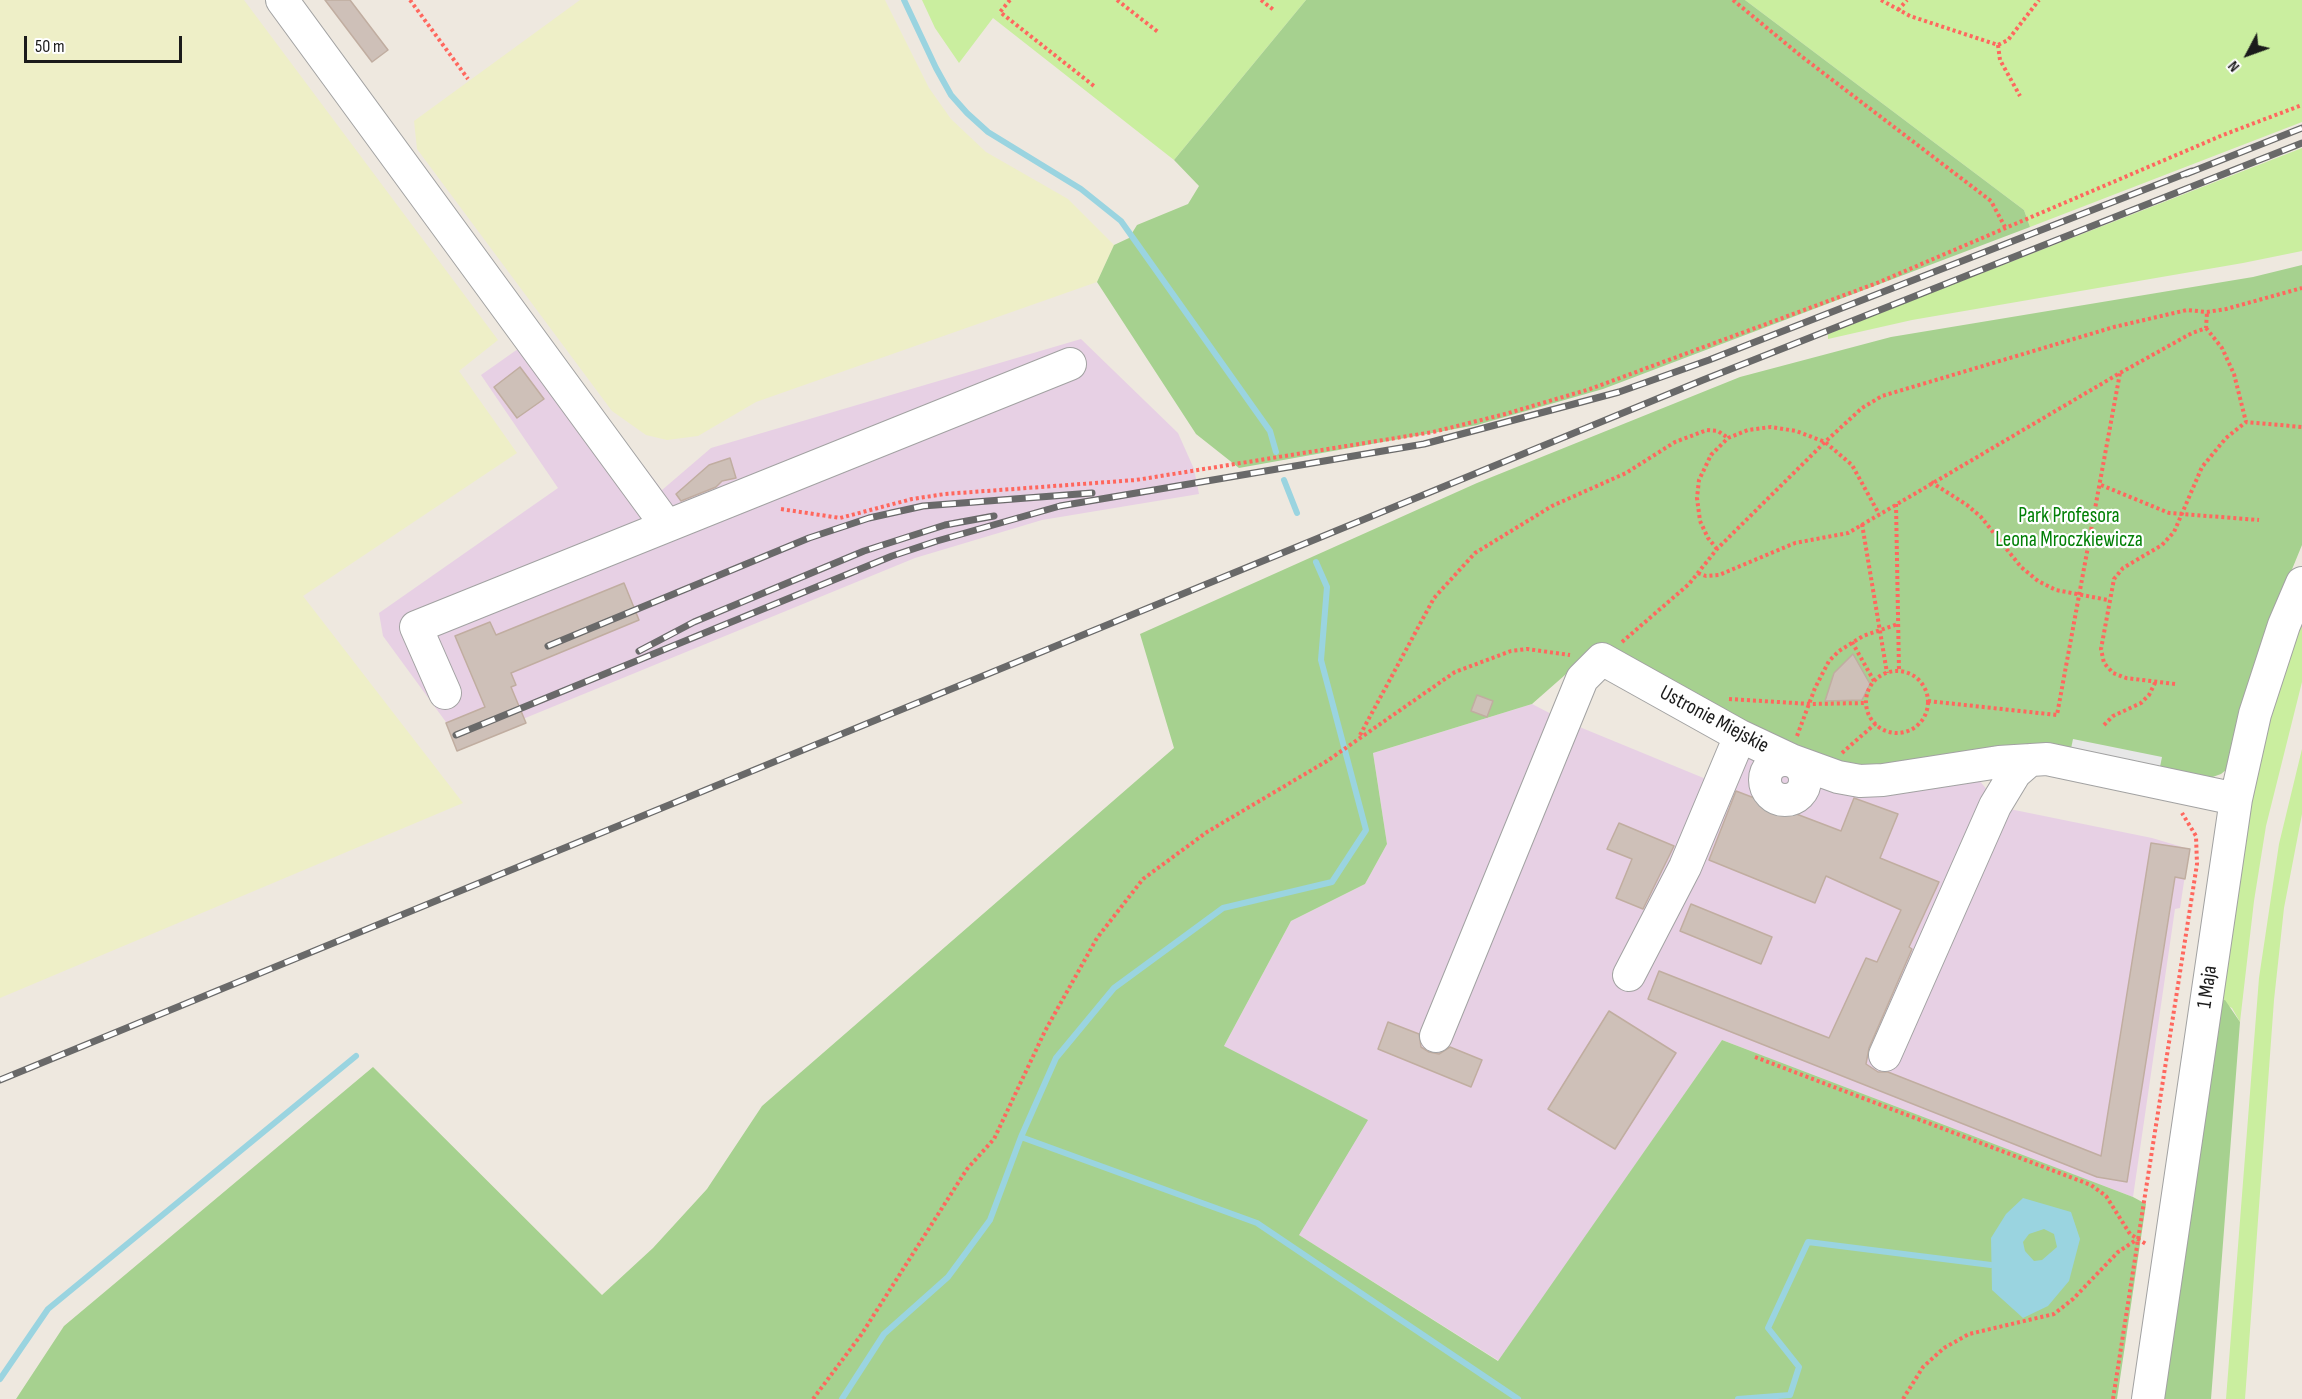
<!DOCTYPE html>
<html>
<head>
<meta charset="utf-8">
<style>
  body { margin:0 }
  #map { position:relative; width:2302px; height:1399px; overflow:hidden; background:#eee8df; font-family:"Sofia Sans Condensed",sans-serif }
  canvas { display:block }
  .north { position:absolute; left:2218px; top:24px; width:60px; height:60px; -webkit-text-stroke:4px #fff; paint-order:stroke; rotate:229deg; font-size:16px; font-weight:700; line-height:24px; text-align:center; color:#1b1b1b }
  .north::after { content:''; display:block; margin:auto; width:21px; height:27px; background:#1b1b1b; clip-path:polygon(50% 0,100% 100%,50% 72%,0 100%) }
  .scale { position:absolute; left:24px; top:36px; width:158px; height:27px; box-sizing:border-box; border:3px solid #1b1b1b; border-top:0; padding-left:8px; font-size:18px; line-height:21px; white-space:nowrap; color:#1b1b1b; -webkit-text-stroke:4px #fff; paint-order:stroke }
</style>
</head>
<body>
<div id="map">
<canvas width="2302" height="1399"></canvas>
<div class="north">N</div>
<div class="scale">50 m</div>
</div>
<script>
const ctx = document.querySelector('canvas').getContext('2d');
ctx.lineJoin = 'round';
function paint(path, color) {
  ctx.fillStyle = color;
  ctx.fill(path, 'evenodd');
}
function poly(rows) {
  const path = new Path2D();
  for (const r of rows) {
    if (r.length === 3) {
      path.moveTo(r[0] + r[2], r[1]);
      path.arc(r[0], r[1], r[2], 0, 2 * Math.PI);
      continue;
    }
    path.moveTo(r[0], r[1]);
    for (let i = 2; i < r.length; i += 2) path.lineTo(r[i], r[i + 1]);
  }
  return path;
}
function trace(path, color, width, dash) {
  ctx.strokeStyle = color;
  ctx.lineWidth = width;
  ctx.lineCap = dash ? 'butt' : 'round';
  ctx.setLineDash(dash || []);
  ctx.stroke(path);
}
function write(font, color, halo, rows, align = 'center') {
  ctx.font = font + ' "Sofia Sans Condensed",sans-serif';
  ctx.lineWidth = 4.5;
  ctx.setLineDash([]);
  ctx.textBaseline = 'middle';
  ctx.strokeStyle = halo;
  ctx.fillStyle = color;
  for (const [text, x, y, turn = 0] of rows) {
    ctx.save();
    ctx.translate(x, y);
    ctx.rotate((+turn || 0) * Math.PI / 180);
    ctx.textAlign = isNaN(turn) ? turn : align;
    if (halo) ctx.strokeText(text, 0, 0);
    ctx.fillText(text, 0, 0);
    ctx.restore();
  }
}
paint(poly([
  [542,332,662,490,711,448,1081,339,1178,433,1194,469,1199,494,1042,520,915,558,462,744,383,636,379,613,558,488,481,375],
  [1532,704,1565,721,1723,786,1742,745,1979,780,1988,791,1985,804,2152,838,2189,849,2180,908,2175,909,2133,1197,1722,1040,1499,1361,1299,1235,1224,1046,1291,921,1365,884,1387,844,1373,753]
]), '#e7d0e4');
paint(poly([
  [0,0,244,0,498,340,459,371,517,453,303,596,463,803,0,998],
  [580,0,885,0,929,88,951,119,986,152,1068,199,1114,245,1097,282,756,402,698,436,667,440,646,435,612,411,417,149,414,121]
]), '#eeefc7');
paint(poly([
  [922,0,1306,0,1174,160,993,18,959,63,935,28],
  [1745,0,2302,0,2302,122,2030,227,2024,210],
  [2302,148,2302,251,2243,263,1912,320,1828,339,1828,334,1926,295],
  [2302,610,2302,682,2266,826,2254,901,2240,1022,2232,1008,2217,1001,2252,771],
  [2302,749,2302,814,2284,908,2274,1000,2245,1399,2226,1399,2259,978,2279,844]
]), '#caee9f');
paint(poly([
  [1306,0,1745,0,2024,210,2030,227,1603,389,1477,425,1239,468,1196,434,1097,282,1114,245,1129,238,1137,225,1188,204,1199,186,1174,160],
  [2302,265,2302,545,2272,618,2226,770,2221,774,2207,779,1866,768,1826,758,1754,730,1590,653,1532,704,1373,753,1387,844,1365,884,1291,921,1224,1046,1368,1120,1299,1235,1498,1361,1722,1040,2133,1197,2146,1204,2117,1399,16,1399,64,1326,373,1067,602,1295,653,1248,707,1189,762,1106,1174,748,1140,634,1477,483,1740,377,1891,337,2253,277],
  [2225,1000,2240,1022,2211,1399,2157,1399,2217,1001]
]), '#a6d18f');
paint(poly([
  [2073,739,2162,757,2157,782,2068,763]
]), '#e7e7e7');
paint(poly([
  [2023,1198,2071,1212,2080,1239,2069,1281,2048,1306,2023,1318,1992,1290,1991,1238,2006,1214],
  [2044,1229,2054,1234,2057,1247,2042,1260,2034,1261,2025,1251,2023,1242,2029,1234]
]), '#9ad4e0');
trace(poly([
  [904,0,936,68,951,95,967,113,988,132,1081,189,1121,221,1270,431,1276,452],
  [1284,480,1297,513],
  [1021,1137,1257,1223,1518,1399],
  [0,1379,48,1309,356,1056],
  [842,1399,884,1334,948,1277,990,1220,1021,1137,1056,1058,1114,988,1223,908,1332,882,1366,830,1321,660,1327,587,1316,562],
  [1738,1399,1790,1395,1799,1367,1768,1328,1808,1242,1991,1265]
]), '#9ad4e0', 6);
const building = poly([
  [325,0,350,0,388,50,372,62,325,0],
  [520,367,544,399,517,418,494,387,520,367],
  [730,458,736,478,722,481,716,487,681,501,676,494,709,465,730,458],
  [624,583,639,620,511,673,516,685,511,687,526,723,457,751,446,723,485,707,455,636,490,622,496,635,624,583],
  [1853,654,1870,684,1862,700,1825,701,1834,673,1853,654],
  [1477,695,1493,701,1487,717,1471,711,1477,695],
  [1736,791,1841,831,1854,798,1898,814,1880,858,1939,882,1909,947,1912,949,1869,1048,1866,1064,1878,1072,1888,1072,2101,1156,2151,843,2190,849,2185,879,2175,877,2127,1182,2097,1177,1648,999,1659,971,1829,1038,1866,958,1877,962,1901,910,1826,876,1815,903,1709,860,1736,791],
  [1619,823,1674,846,1643,909,1616,898,1632,859,1607,849,1619,823],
  [1691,904,1772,937,1761,964,1680,931,1691,904],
  [1609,1011,1676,1053,1615,1149,1548,1109,1609,1011],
  [1388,1022,1419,1034,1421,1047,1429,1052,1439,1054,1450,1047,1482,1060,1471,1087,1378,1049,1388,1022]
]);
paint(building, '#cec0b8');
trace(building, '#c0ada0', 1.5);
const minor = poly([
  [282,0,667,526,416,627,445,693],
  [667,526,1070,364],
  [1785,780,20],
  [1629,975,1685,867,1740,736],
  [1436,1036,1582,679,1602,659,1740,736,1791,760,1838,777,1860,781,1883,780,1999,762,2047,759,2236,799],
  [1885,1055,1995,806,2015,773,2030,760],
  [2148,1399,2236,799,2255,714,2284,625,2302,583]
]);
trace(minor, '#a2a2a2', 34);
trace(poly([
  [410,0,468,79],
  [1010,0,1000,12,1094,86],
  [1117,0,1158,32],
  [1261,0,1275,11],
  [1733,0,1801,56,1991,201,2005,227],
  [1881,0,1910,16,1998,45,2008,40,2039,0],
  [1898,10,1907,0],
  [1998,45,2000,60,2020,96],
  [2206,328,2222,348,2234,374,2246,422],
  [1931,482,1967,505,1981,517,2021,567,2038,581,2056,590,2108,600],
  [2101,485,2169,513,2259,520],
  [1896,504,1899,671],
  [781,509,840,518,912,499,945,494,1136,480,1433,432,1505,414,1590,389,1877,283,2223,135,2302,105],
  [1862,524,1887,673],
  [1717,549,1708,538,1700,521,1697,498,1699,480,1711,455,1728,438,1748,430,1771,427,1796,431,1825,442,1852,465,1879,514],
  [1698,573,1706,576,1719,575,1795,543,1848,533,2120,373,2192,333,2206,328,2207,312],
  [1622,642,1689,584,1717,549,1825,442,1862,408,1882,396,2114,327,2187,310,2207,312,2226,309,2302,288],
  [1852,642,1874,681],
  [1897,702,31],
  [2175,684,2126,678,2113,673,2104,663,2101,649,2114,579,2123,568,2162,545,2174,532,2202,467,2226,438,2246,422,2302,427],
  [1729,699,1811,704,1866,703],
  [1928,701,2057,715,2120,373],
  [2104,725,2113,716,2141,703,2149,695,2155,683],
  [1360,735,1434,598,1475,553,1552,506,1626,473,1675,442,1707,430,1718,431,1728,438],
  [1797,736,1815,688,1829,661,1839,651,1863,636,1898,624],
  [1842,753,1876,723],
  [1755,1057,2091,1185,2106,1196,2130,1234,2146,1244],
  [813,1399,861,1335,967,1169,994,1139,1045,1031,1097,938,1143,879,1207,832,1327,761,1455,672,1511,651,1527,649,1570,655],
  [1903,1399,1923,1367,1944,1348,1969,1334,2054,1314,2073,1299,2118,1252,2136,1240],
  [2113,1399,2197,864,2196,836,2182,813]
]), '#ff675e', 4, [3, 3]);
trace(minor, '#fff', 32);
const rail = poly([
  [2186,174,2302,128],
  [548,646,809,538,869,518,923,506,1092,493],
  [639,651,694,622,864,551,945,525,994,516],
  [456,735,892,556,937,541,1060,506,1424,444,1619,392,1709,360,2192,171],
  [0,1080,1703,380,2302,143]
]);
trace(rail, '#696969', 7);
trace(rail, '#fff', 4.5, [14]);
write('21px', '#028006', '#fff', [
  ["Park Profesora",2069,517],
  ["Leona Mroczkiewicza",2069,541]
]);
write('21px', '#1b1b1b', '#fff', [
  ["Ustronie Miejskie",1714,720,28],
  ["1 Maja",2208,987,-82]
]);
</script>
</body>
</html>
